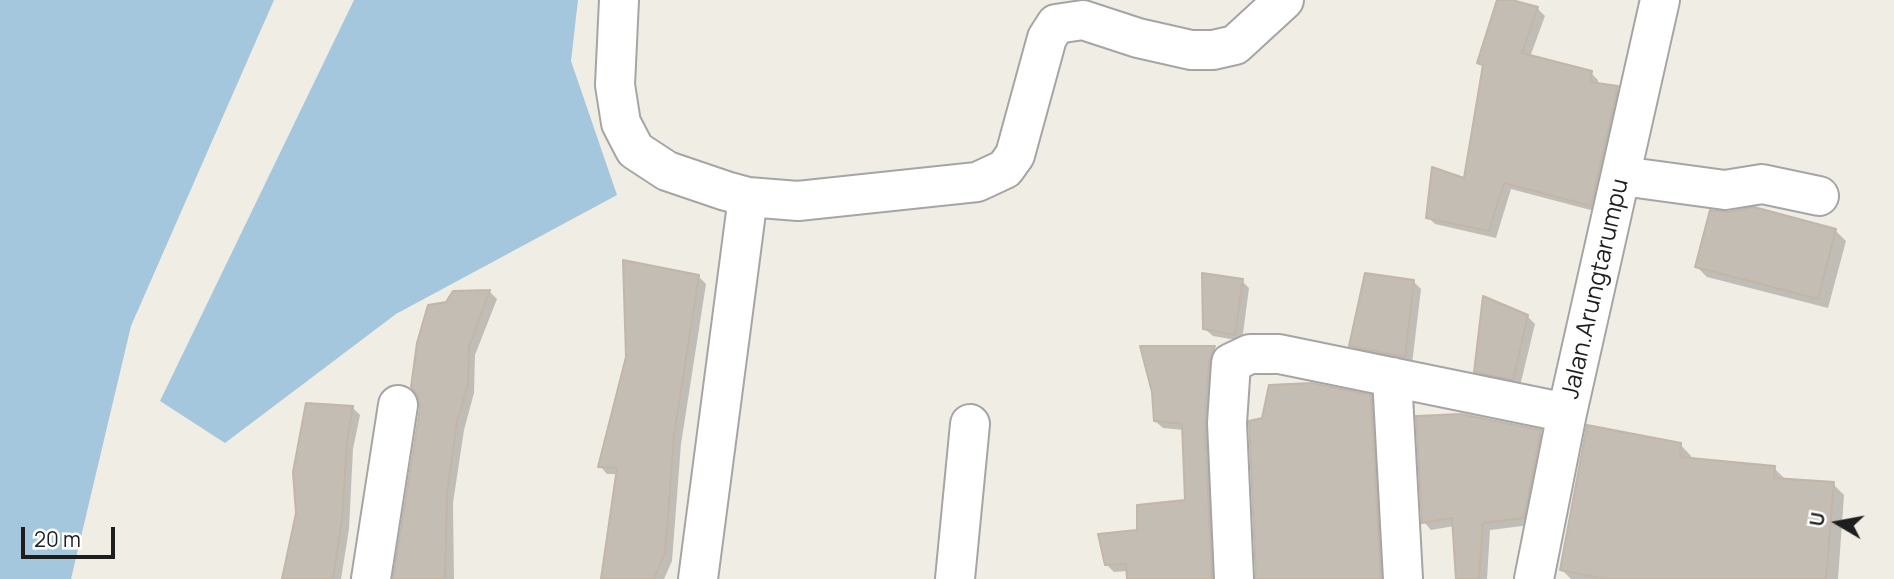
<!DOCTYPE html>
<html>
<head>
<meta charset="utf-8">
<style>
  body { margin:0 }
  #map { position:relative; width:1894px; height:579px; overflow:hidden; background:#efede4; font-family:Manrope,sans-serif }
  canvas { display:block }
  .north { position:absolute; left:1803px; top:488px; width:70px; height:70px; -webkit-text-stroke:5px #fff; paint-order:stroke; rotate:280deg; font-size:19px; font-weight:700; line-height:28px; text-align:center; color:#1e1e1e }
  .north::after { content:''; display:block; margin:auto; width:24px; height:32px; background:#1e1e1e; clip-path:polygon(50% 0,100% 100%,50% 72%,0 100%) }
  .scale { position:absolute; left:21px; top:527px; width:94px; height:32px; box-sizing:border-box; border:4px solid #1e1e1e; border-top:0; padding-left:9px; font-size:21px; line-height:24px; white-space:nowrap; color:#1e1e1e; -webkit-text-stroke:5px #fff; paint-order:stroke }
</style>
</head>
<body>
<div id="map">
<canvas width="1894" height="579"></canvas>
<div class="north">U</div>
<div class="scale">20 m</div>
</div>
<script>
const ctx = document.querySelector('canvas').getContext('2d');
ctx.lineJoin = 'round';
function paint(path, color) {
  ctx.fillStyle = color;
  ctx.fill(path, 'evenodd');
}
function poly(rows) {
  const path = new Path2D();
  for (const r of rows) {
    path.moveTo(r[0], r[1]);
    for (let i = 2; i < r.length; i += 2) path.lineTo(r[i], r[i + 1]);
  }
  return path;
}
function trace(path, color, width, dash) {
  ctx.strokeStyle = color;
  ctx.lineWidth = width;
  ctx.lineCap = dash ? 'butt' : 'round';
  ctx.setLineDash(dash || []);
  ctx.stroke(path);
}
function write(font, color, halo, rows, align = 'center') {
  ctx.font = font + ' Manrope,sans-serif';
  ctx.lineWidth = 6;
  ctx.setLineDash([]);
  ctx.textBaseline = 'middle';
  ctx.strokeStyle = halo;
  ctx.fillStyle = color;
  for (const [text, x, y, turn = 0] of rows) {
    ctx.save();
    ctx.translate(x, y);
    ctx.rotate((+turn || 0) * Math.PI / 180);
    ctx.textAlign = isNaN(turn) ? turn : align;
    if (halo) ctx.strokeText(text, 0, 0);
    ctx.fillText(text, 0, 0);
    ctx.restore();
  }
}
paint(poly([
  [0,0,274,0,131,326,71,579,0,579],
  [354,0,578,0,571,61,617,195,396,314,225,443,160,401]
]), '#a5c7dd');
paint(poly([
  [1498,0,1538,9,1545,16,1530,57,1591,73,1598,80,1598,85,1617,88,1625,95,1598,212,1511,189,1496,238,1435,224,1428,217,1465,180,1484,68,1479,62],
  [1835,230,1846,241,1828,308,1707,277,1697,267],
  [698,276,706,284,681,444,672,561,664,579,603,579,618,474,607,474,600,466],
  [1242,281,1249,288,1242,341,1213,336,1205,329],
  [1413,281,1421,289,1412,364,1359,353,1351,346],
  [490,292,497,299,475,355,474,393,464,430,453,503,454,579,395,579,447,303,454,293],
  [1527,316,1535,324,1520,386,1483,378,1475,371],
  [1214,348,1221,355,1218,579,1129,579,1128,571,1114,572,1107,565,1139,532,1187,502,1184,430,1163,428,1155,421],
  [1370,397,1378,404,1387,579,1258,579],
  [353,408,360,415,353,449,349,529,341,579,283,579],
  [1540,432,1548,439,1531,525,1490,530,1487,579,1457,579,1454,526,1431,530,1424,522],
  [1680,444,1691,456,1691,460,1774,468,1785,479,1833,484,1844,495,1838,579,1571,579,1562,570]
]), '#0003');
const building = poly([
  [1497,0,1512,0,1538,7,1522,53,1592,71,1590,82,1618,86,1591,206,1504,183,1489,231,1426,218,1432,167,1464,178,1483,65,1477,63,1497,0],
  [1754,207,1836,229,1818,299,1695,267,1710,210,1728,212,1754,207],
  [623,260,699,275,674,436,665,553,654,579,601,579,617,468,598,467,626,357,623,260],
  [1202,273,1243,279,1235,335,1203,329,1202,273],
  [1365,273,1414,280,1405,357,1349,346,1365,273],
  [490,290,469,347,468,385,457,422,447,494,445,579,393,579,420,408,418,396,411,387,417,343,428,305,446,302,453,291,490,290],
  [1483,296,1528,315,1513,380,1474,372,1483,296],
  [1140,346,1215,346,1209,362,1205,424,1212,579,1127,579,1126,564,1105,565,1098,534,1137,530,1137,505,1185,500,1182,424,1154,421,1152,392,1140,346],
  [1311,383,1371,395,1381,579,1256,579,1249,421,1262,418,1269,385,1311,383],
  [306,403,353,406,347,441,342,520,333,579,282,579,296,513,293,472,306,403],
  [1461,414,1541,430,1524,518,1483,523,1479,579,1456,579,1452,518,1422,523,1416,416,1461,414],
  [1587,425,1681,443,1680,457,1775,466,1774,478,1834,482,1826,579,1606,579,1560,570,1587,425]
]);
paint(building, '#c4bdb4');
trace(building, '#c1b6a7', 2);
const minor = poly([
  [619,0,615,85,621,123,635,150,667,171,726,191,748,197,798,201,977,182,1005,169,1015,155,1047,38,1056,24,1083,20,1138,38,1191,50,1213,50,1235,45,1284,0],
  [1622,176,1725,190,1762,184,1819,196],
  [1392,377,1403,579],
  [371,579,398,405],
  [698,579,748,197],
  [955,579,970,424],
  [1234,579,1227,423,1231,363,1250,354,1279,354,1567,413],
  [1534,579,1567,413,1660,0]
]);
trace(minor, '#a5a5a5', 42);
trace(minor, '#fff', 38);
write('24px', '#1e1e1e', '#fff', [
  ["Jalan.Arungtarumpu",1596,289,-77]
]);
</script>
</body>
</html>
